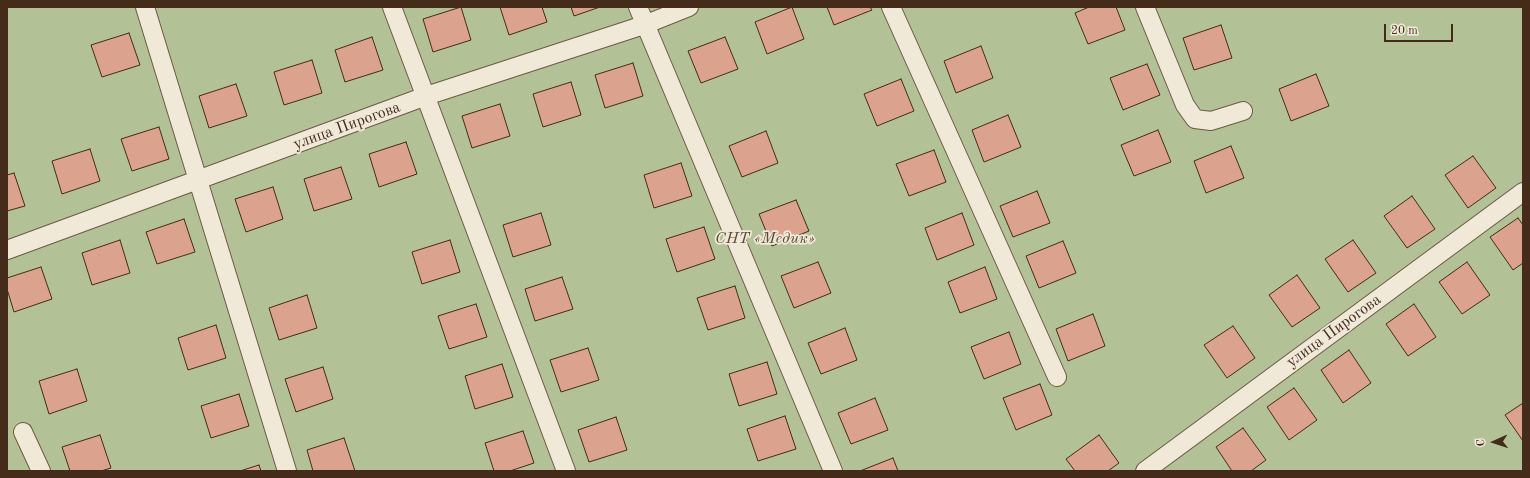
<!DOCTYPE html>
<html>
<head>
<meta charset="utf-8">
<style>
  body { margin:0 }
  #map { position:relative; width:1530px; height:478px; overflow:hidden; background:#e8ddc3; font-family:"Old Standard TT",serif }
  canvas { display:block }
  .frame { position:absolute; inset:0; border:8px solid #442b1a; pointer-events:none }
  .north { position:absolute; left:1474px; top:422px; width:40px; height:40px; -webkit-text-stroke:3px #f0e9d8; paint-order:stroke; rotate:267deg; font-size:11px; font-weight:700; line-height:16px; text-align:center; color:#442b1a }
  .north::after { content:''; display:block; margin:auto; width:14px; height:18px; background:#442b1a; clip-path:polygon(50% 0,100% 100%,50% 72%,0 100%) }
  .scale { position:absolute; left:1384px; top:24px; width:69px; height:18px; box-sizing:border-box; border:2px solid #442b1a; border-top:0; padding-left:5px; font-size:12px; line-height:14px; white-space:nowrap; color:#442b1a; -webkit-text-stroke:3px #f0e9d8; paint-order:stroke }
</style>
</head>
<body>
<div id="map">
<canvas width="1530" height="478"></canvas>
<div class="frame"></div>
<div class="north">С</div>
<div class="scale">20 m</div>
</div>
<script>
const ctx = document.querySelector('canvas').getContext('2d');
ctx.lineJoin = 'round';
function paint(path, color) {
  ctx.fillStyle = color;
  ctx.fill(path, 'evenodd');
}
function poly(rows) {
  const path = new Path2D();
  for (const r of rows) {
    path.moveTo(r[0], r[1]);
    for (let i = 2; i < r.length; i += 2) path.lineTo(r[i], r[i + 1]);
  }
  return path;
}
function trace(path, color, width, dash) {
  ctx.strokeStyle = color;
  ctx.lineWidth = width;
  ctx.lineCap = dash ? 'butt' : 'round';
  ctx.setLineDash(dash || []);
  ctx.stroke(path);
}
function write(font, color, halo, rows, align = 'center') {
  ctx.font = font + ' "Old Standard TT",serif';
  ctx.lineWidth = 3.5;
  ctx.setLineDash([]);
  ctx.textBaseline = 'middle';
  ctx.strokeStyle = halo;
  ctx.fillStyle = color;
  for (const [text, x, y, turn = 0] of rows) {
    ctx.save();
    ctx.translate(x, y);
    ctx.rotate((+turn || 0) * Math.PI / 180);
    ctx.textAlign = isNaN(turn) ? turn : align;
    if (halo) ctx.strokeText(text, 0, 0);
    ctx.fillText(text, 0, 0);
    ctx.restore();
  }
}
paint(poly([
  [7,7,1523,7,1523,471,7,471]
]), '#b3c296');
const building = poly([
  [461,7,471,40,433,52,423,19,461,7],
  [500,7,542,7,547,22,509,35,500,7],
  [571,7,600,7,574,16,571,7],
  [792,7,804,39,767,54,755,22,792,7],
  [827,7,870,7,872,10,834,25,827,7],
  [1089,7,1116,7,1125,30,1088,44,1075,13,1089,7],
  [1221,25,1232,58,1194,70,1183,38,1221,25],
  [129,33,140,65,102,77,91,45,129,33],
  [372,37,383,70,345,82,335,50,372,37],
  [725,37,738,69,701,83,688,51,725,37],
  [981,46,993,78,956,93,944,61,981,46],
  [312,60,322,93,284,105,274,72,312,60],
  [633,63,643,96,605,108,595,75,633,63],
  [1147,64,1160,95,1123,110,1110,78,1147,64],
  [1316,74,1329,106,1291,121,1279,89,1316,74],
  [901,79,914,111,877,126,864,94,901,79],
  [571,82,581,115,543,127,533,94,571,82],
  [236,84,247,116,209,128,199,96,236,84],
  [500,104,510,136,472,148,462,116,500,104],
  [1008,115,1021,147,984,162,972,130,1008,115],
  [159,127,169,159,132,171,121,139,159,127],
  [1158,130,1171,162,1134,176,1121,145,1158,130],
  [766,131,778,163,742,177,729,146,766,131],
  [406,142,417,174,379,187,369,154,406,142],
  [1231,146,1244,178,1206,193,1194,161,1231,146],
  [90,149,100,181,62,194,52,161,90,149],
  [934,150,946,182,909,196,896,164,934,150],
  [1473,156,1496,188,1468,208,1445,175,1473,156],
  [681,163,692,196,654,208,644,175,681,163],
  [341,167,352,199,314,211,304,179,341,167],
  [14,173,25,206,7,211,7,175,14,173],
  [273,187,283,219,246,232,235,199,273,187],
  [1037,191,1050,223,1013,237,1000,206,1037,191],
  [1412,196,1435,229,1407,248,1384,216,1412,196],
  [796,200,809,231,772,246,759,214,796,200],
  [541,213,551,245,513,257,503,225,541,213],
  [962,213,974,245,937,260,925,228,962,213],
  [1518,218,1523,225,1523,263,1513,270,1490,237,1518,218],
  [184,219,195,252,157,264,146,232,184,219],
  [704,227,715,259,677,272,666,239,704,227],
  [120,240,130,273,92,285,82,253,120,240],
  [450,240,460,272,422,284,412,252,450,240],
  [1353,240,1376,273,1348,292,1325,259,1353,240],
  [1063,241,1076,273,1039,288,1026,256,1063,241],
  [818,262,831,293,794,308,781,276,818,262],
  [1467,262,1490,295,1462,314,1439,282,1467,262],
  [41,267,52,299,14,312,7,289,7,278,41,267],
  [985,267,997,299,960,313,948,282,985,267],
  [1297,275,1320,308,1292,327,1269,295,1297,275],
  [562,277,573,309,535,321,525,289,562,277],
  [735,286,745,318,708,330,697,298,735,286],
  [307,295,317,328,279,340,269,308,307,295],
  [476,304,487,337,449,349,438,316,476,304],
  [1414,304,1436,337,1408,356,1386,324,1414,304],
  [1093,314,1105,346,1068,361,1056,329,1093,314],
  [216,325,226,358,188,370,178,338,216,325],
  [1233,326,1255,358,1227,378,1204,345,1233,326],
  [845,328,857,360,821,374,808,343,845,328],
  [1009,332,1021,364,984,379,971,347,1009,332],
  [588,348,599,380,561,392,550,360,588,348],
  [1349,350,1371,383,1343,403,1321,370,1349,350],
  [767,362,777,394,739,406,729,374,767,362],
  [502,364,513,397,475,409,465,376,502,364],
  [323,367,333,399,296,412,285,379,323,367],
  [77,369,87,401,49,414,39,381,77,369],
  [1040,384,1052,415,1016,430,1003,398,1040,384],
  [1294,388,1317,420,1289,440,1267,407,1294,388],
  [239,394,249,426,211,438,201,406,239,394],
  [875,398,888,430,851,444,838,413,875,398],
  [1523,403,1523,441,1505,415,1523,403],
  [785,416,796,449,758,461,747,429,785,416],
  [616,417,627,450,589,462,578,430,616,417],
  [1243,428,1266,460,1251,471,1232,471,1216,447,1243,428],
  [523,431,534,463,510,471,494,471,485,443,523,431],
  [100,435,111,468,101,471,70,471,62,447,100,435],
  [1099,435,1119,463,1108,471,1075,471,1066,459,1099,435],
  [344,438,355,471,313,471,307,450,344,438],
  [893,458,898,471,860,471,893,458],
  [259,465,261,471,240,471,259,465]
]);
paint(building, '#dba28e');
trace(building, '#442b1a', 1);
const street = poly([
  [145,7,287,471],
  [392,7,566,471],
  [638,7,833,471],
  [891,7,1057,377],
  [1145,7,1185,105,1195,119,1211,121,1243,111],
  [7,250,426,96,644,25,689,7],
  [23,432,41,471],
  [1145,471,1523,192]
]);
trace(street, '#6d5844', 20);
trace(street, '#f0e9d8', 18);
write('16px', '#442b1a', '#f0e9d8', [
  ["улица Пирогова",347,126,-20],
  ["улица Пирогова",1334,331,-36]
]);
write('italic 16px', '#5a4933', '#f0e9d8', [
  ["СНТ «Медик»",765,239]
]);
</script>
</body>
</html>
